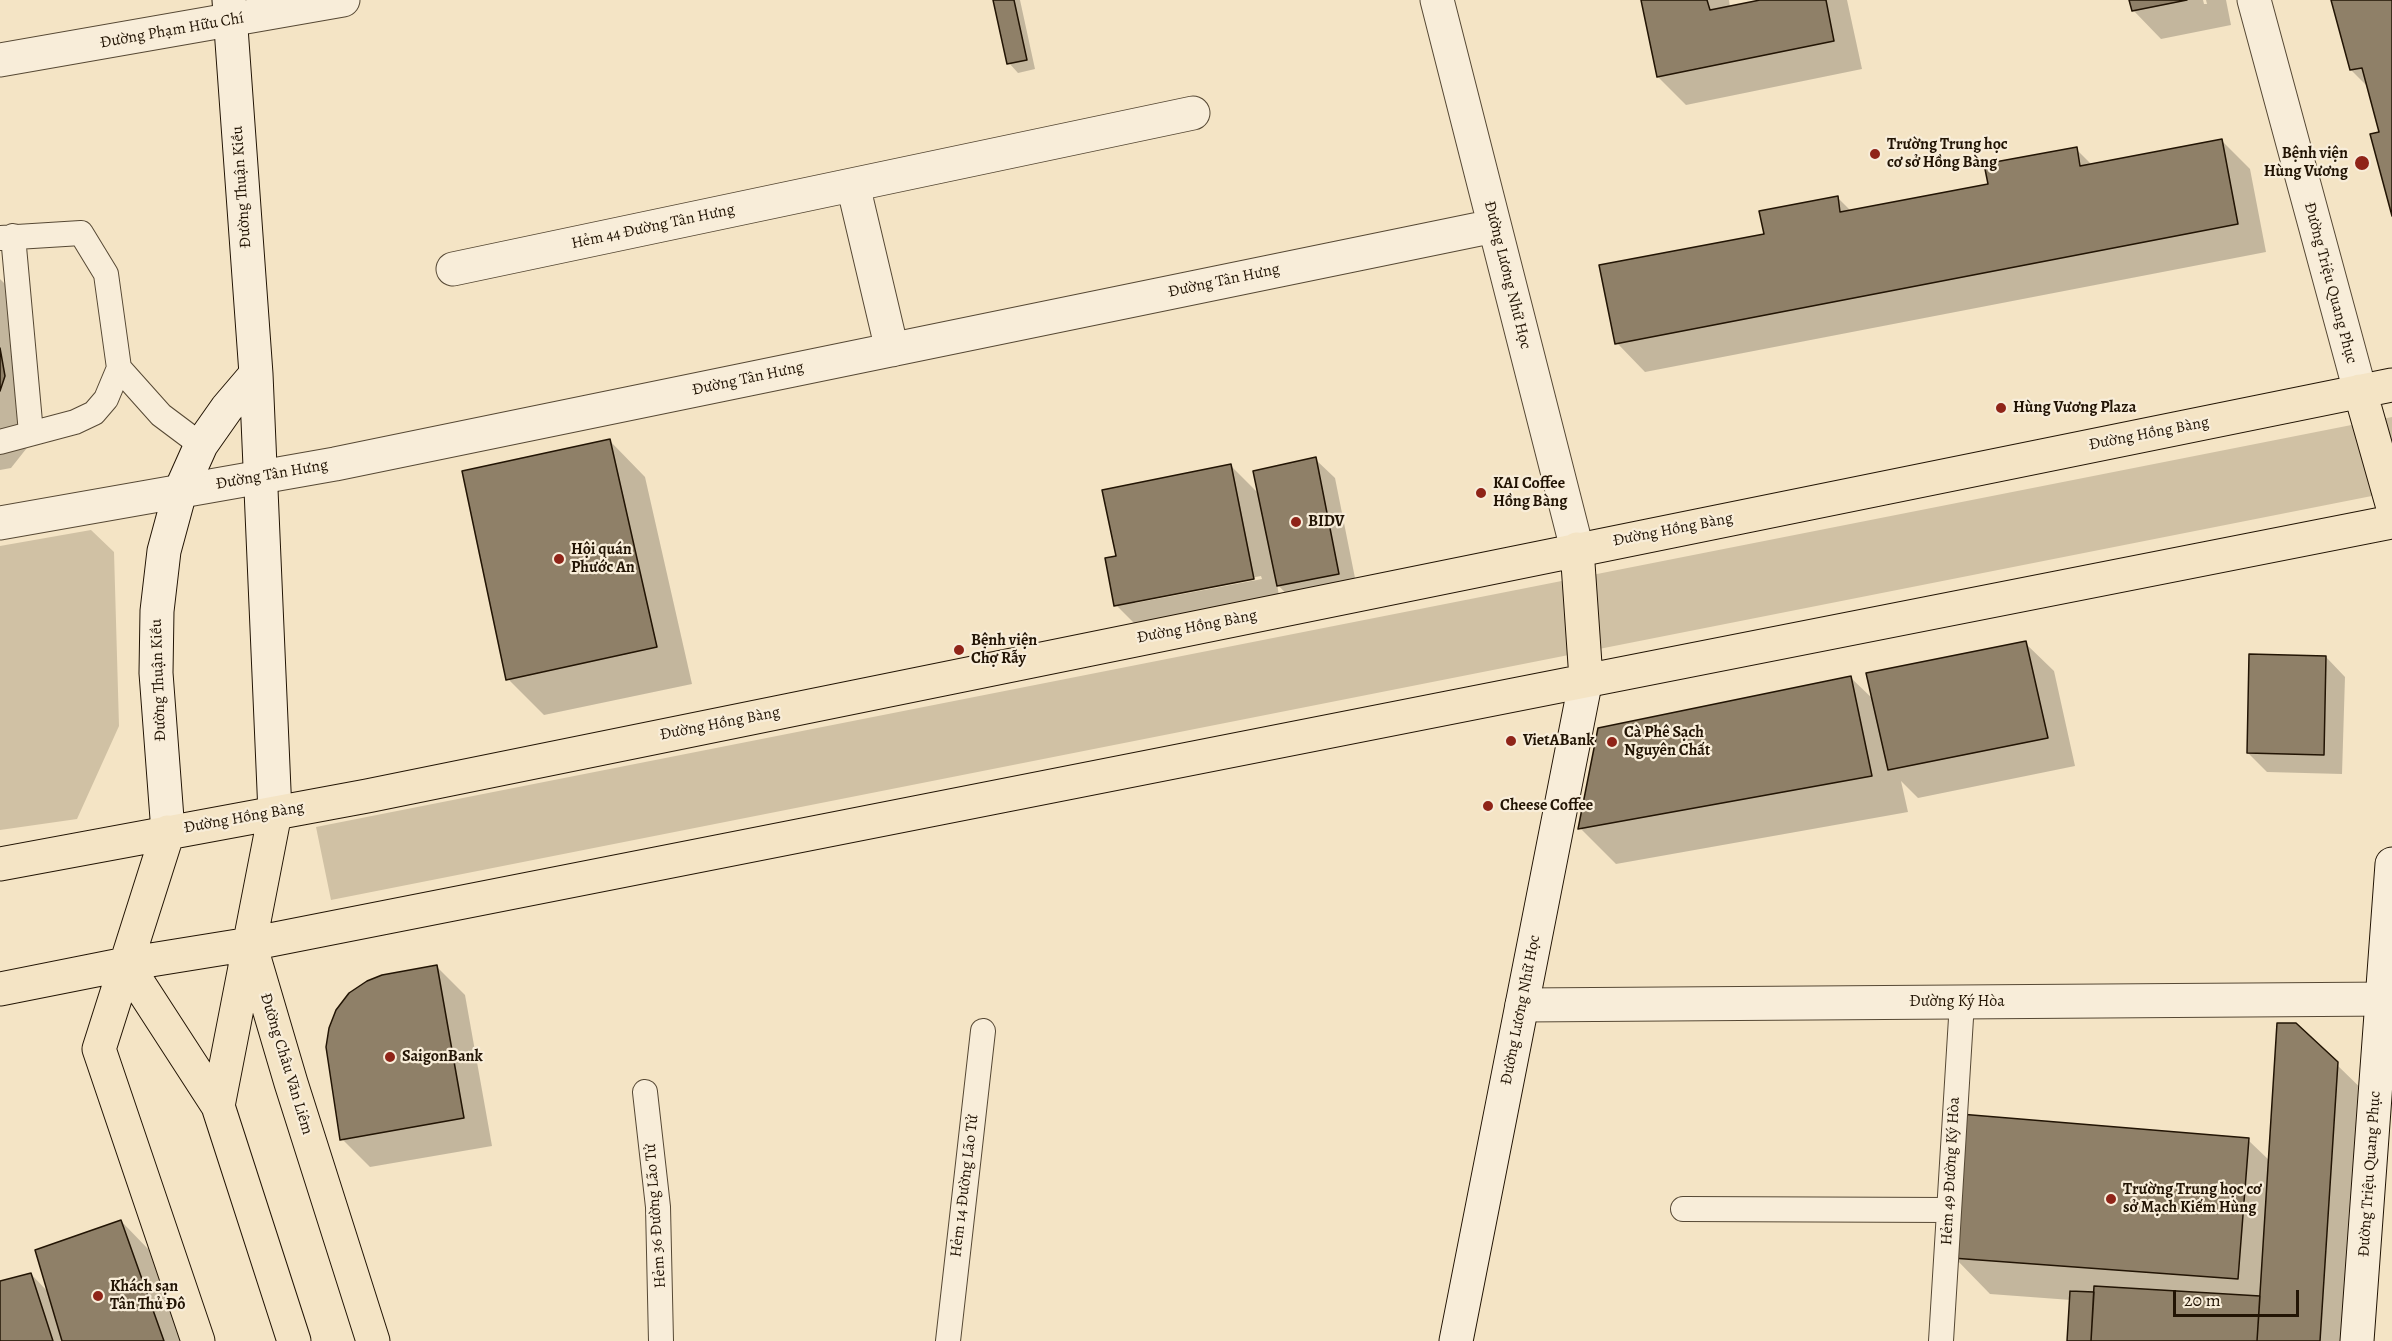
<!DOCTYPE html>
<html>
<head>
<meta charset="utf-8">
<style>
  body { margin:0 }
  #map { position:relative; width:2392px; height:1341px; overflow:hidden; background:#f4e4c5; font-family:Alegreya,serif }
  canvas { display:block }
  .scale { position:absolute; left:2173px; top:1290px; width:126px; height:27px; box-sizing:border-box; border:3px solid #221404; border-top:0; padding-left:8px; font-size:18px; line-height:21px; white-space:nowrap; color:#221404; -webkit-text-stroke:4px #f8edd9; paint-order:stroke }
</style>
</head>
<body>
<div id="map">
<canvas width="2392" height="1341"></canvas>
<div class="scale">20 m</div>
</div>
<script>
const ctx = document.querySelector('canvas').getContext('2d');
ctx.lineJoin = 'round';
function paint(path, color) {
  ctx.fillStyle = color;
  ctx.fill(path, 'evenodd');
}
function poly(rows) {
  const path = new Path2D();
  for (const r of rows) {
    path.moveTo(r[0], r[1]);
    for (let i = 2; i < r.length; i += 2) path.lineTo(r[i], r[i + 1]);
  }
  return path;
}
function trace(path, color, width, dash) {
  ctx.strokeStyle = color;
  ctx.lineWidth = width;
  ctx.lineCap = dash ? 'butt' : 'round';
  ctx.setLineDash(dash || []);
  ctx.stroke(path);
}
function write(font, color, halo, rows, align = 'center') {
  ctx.font = font + ' Alegreya,serif';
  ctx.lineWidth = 4.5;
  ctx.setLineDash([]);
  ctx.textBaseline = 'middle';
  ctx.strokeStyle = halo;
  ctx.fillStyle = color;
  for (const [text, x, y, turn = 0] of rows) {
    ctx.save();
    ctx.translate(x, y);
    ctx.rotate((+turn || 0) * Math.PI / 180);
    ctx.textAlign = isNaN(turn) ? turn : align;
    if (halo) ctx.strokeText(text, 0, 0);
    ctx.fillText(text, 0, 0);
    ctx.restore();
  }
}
paint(poly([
  [2392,417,2392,492,331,900,316,827],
  [91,530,114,552,119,726,77,819,0,830,0,546]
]), '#d0c1a4');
paint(poly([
  [995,0,1020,0,1035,69,1018,73,1009,63],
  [1642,0,1729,0,1730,8,1768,0,1847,0,1862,69,1686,105,1658,77],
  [2131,0,2203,0,2204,4,2207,4,2206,0,2226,0,2231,25,2161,39,2133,10],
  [2332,0,2392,0,2392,210,2381,133,2368,87,2351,70],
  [2221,140,2250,169,2266,252,1645,372,1617,343,1766,235,1837,197,1851,211,1990,185,2076,149,2092,165],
  [0,279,20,299,30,444,11,468,0,470],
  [609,440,645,477,692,684,544,715,508,679],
  [1315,459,1335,478,1358,593,1297,605,1277,584,1281,607,1144,633,1116,605,1117,557,1231,466,1259,494],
  [1261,576,1262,579,1135,603,1135,600],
  [2025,643,2054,671,2075,766,1918,798,1901,781,1908,812,1616,864,1580,828,1851,678,1874,700],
  [2326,657,2345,677,2342,774,2267,772,2248,753],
  [437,967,465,995,492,1146,370,1167,342,1139],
  [2336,1064,2373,1100,2358,1341,2068,1341,2071,1300,1990,1294,1954,1257,2248,1140,2270,1161],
  [121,1221,149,1250,181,1341,0,1341,0,1283,31,1274,49,1293]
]), '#0003');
const building = poly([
  [993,0,1014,0,1027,60,1007,64,993,0],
  [1641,0,1707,0,1710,10,1760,0,1826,0,1834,41,1657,77,1641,0],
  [2129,0,2187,0,2132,11,2129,0],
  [2331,0,2392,0,2392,216,2370,134,2379,132,2362,68,2350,70,2331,0],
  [2222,139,2238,224,1615,344,1599,265,1764,234,1759,211,1838,196,1840,212,1988,184,1984,164,2077,147,2080,166,2222,139],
  [0,348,5,376,0,391,0,348],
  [610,439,657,647,506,680,462,471,610,439],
  [1316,457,1339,574,1277,586,1253,471,1316,457],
  [1231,464,1254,579,1114,606,1105,558,1116,556,1102,490,1231,464],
  [2026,641,2048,738,1888,770,1866,673,2026,641],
  [2249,654,2326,656,2324,755,2247,753,2249,654],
  [1851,676,1872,776,1578,829,1598,728,1851,676],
  [437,965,464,1118,340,1140,326,1047,329,1028,336,1010,349,993,367,981,382,975,437,965],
  [2277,1023,2296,1023,2338,1062,2320,1341,2257,1341,2277,1023],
  [1960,1114,2249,1138,2238,1279,1952,1258,1960,1114],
  [121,1220,164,1341,62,1341,35,1250,121,1220],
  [31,1273,53,1341,0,1341,0,1281,31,1273],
  [2094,1286,2260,1296,2257,1341,2091,1341,2094,1286],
  [2070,1291,2094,1292,2091,1341,2067,1341,2070,1291]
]);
paint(building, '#8f8068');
trace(building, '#221404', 1.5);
const lane = poly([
  [13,236,31,433],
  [0,238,81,233,106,274,119,368,161,415,201,445],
  [0,442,75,422,94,413,106,399,119,368],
  [645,1092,658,1207,661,1341],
  [1683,1209,1949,1210],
  [948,1341,983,1031],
  [1941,1341,1962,1002]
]);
const street = poly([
  [1437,0,1577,549],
  [2254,0,2360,391],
  [0,60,343,0],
  [853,185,892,350],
  [453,269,1193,113],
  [0,523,335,464,1494,226],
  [1522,1005,2392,999]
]);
const secondary = poly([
  [229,0,256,374,275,813],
  [168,832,156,673,157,611,164,551,180,492,201,445,227,408,256,374],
  [1456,1341,1586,679],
  [2357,1341,2392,864]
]);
const primary = poly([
  [2360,391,2392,504],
  [1577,549,1586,679],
  [168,832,99,1049,198,1341],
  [0,864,367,796,2392,385],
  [250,944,291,1083,373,1341],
  [126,964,218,1106,294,1341],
  [0,989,126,964,250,944,2392,522],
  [218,1106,275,813]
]);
trace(lane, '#564834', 26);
trace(street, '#564834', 35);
trace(secondary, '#221404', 35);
trace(primary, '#221404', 35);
trace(lane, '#f8edd9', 24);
trace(street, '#f8edd9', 33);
trace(secondary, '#f8edd9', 33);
trace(primary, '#f4e4c5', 33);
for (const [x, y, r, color] of [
  [1875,154,6,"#8f2418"],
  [2362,163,8,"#8f2418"],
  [2001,408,6,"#8f2418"],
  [1481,493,6,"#8f2418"],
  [1296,522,6,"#8f2418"],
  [559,559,6,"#8f2418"],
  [959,650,6,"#8f2418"],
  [1511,741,6,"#8f2418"],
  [1612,742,6,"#8f2418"],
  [1488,806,6,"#8f2418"],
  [390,1057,6,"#8f2418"],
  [2111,1199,6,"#8f2418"],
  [98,1296,6,"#8f2418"]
]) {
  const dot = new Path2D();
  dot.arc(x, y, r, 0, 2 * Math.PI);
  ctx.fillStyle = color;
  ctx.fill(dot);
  trace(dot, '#f8edd9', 2);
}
write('16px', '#221404', '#f8edd9', [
  ["Đường Phạm Hữu Chí",172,31,-10],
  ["Đường Thuận Kiều",242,187,-94],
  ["Hẻm 44 Đường Tân Hưng",653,227,-12],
  ["Đường Lương Nhữ Học",1507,275,76],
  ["Đường Tân Hưng",1224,281,-12],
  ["Đường Triệu Quang Phục",2330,283,75],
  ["Đường Tân Hưng",748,379,-12],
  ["Đường Hồng Bàng",2149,434,-11],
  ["Đường Tân Hưng",272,475,-10],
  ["Đường Hồng Bàng",1673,530,-11],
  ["Đường Hồng Bàng",1197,627,-11],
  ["Đường Thuận Kiều",159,680,-92],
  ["Đường Hồng Bàng",720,724,-11],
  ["Đường Hồng Bàng",244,818,-10],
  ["Đường Ký Hòa",1957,1002],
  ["Đường Lương Nhữ Học",1521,1010,-79],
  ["Đường Châu Văn Liêm",286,1064,73],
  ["Hẻm 49 Đường Ký Hòa",1951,1171,-87],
  ["Đường Triệu Quang Phục",2370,1174,-86],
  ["Hẻm 14 Đường Lão Tử",965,1186,-83],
  ["Hẻm 36 Đường Lão Tử",656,1216,-94]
]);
write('bold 16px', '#221404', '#f8edd9', [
  ["Trường Trung học",1887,145],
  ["cơ sở Hồng Bàng",1887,163],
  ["Bệnh viện",2348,154,"right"],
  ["Hùng Vương",2348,172,"right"],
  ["Hùng Vương Plaza",2013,408],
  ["KAI Coffee",1493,484],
  ["Hồng Bàng",1493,502],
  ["BIDV",1308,522],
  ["Hội quán",571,550],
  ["Phước An",571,568],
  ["Bệnh viện",971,641],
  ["Chợ Rẫy",971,659],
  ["Cà Phê Sạch",1624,733],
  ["Nguyên Chất",1624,751],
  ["VietABank",1523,741],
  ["Cheese Coffee",1500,806],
  ["SaigonBank",402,1057],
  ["Trường Trung học cơ",2123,1190],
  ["sở Mạch Kiếm Hùng",2123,1208],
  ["Khách sạn",110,1287],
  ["Tân Thủ Đô",110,1305]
], 'left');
</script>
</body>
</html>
